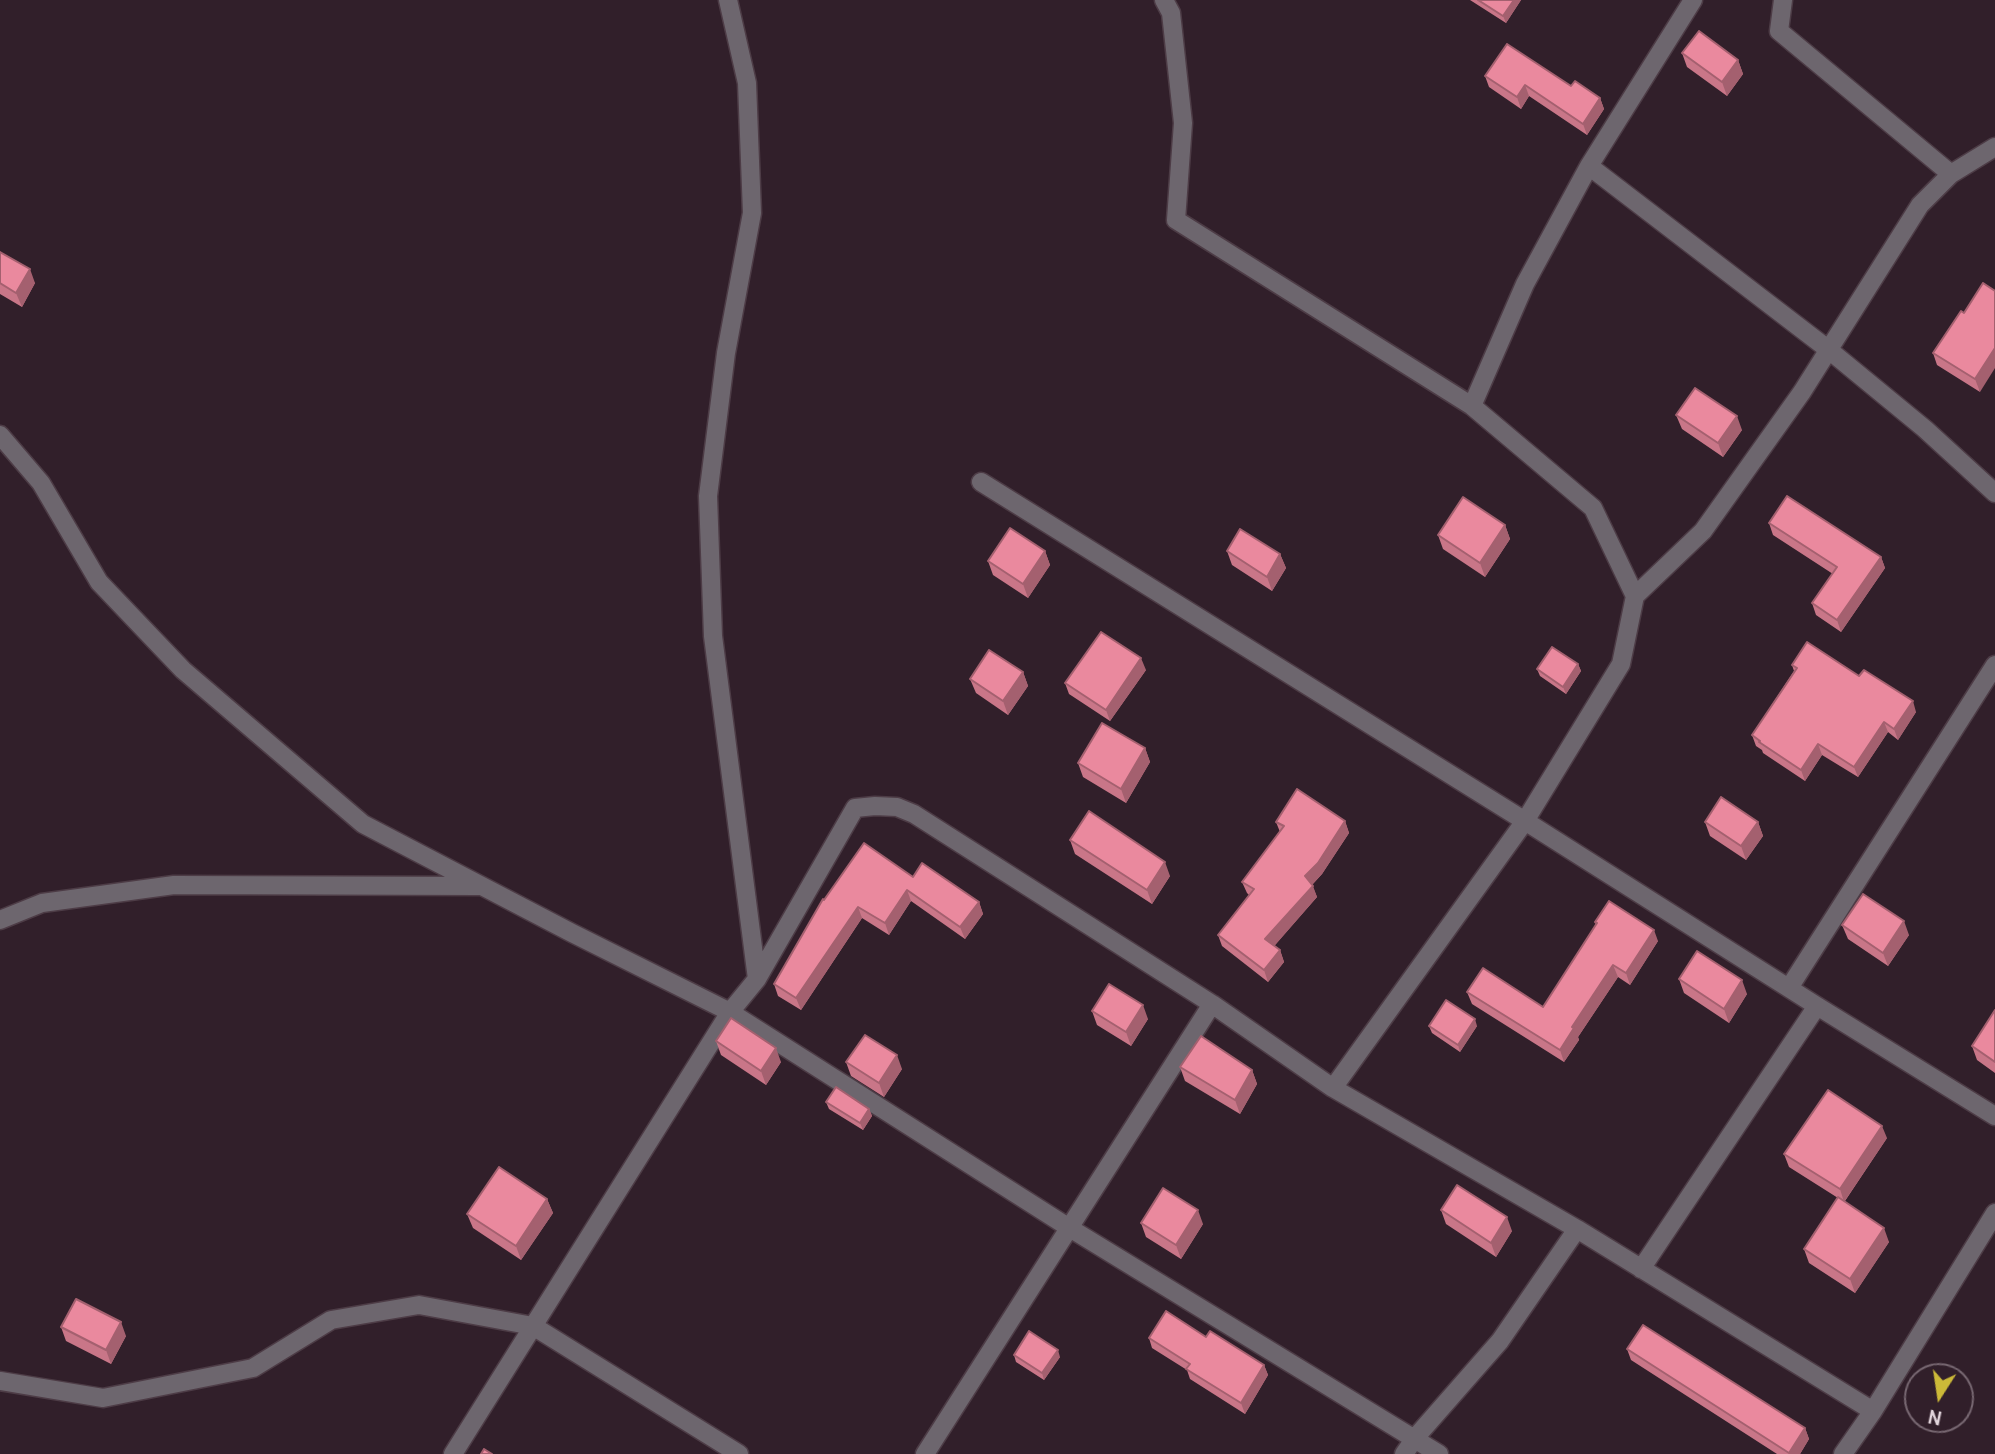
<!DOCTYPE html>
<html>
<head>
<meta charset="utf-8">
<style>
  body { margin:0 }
  #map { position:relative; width:1995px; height:1454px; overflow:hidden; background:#311f2a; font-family:Cabin,sans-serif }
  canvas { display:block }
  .north { position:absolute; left:1904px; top:1363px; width:70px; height:70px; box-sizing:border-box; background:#311f2a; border:2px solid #776771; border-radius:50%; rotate:192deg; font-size:19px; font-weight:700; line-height:28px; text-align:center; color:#e1d4db }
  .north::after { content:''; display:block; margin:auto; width:24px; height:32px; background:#ccb938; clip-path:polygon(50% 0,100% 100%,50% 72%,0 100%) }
</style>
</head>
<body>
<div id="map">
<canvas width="1995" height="1454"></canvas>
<div class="north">N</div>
</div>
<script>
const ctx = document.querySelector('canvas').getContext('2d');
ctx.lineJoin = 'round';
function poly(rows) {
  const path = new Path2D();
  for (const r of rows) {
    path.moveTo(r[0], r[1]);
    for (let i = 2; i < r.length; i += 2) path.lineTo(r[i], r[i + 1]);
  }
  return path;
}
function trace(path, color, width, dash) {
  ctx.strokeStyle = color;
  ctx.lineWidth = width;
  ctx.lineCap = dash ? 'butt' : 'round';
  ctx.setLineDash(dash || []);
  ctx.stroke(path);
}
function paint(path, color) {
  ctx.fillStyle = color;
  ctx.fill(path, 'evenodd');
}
const minor = poly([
  [728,0,747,83,752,213,726,353,708,496,713,636,757,979],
  [1164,0,1171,13,1183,123,1176,220,1472,406,1593,508,1635,596],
  [1783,0,1779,31,1951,174],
  [1589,166,1829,350,1925,429,1995,493],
  [1472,406,1525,284,1589,166,1693,0],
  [0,435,41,483,99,582,183,670,363,824,572,933,730,1012,1068,1227,1439,1454],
  [981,482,1525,821,1817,1006,1995,1116],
  [0,920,42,903,174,885,479,886],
  [1789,988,1995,665],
  [1333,1088,1525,821,1621,664,1635,596,1703,531,1802,392,1920,205,1951,174,1995,147],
  [1641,1269,1817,1006],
  [0,1381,103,1398,253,1368,331,1320,419,1305,533,1326,739,1454],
  [453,1454,730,1012,757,979,855,808,875,806,897,807,914,814,1212,1004,1333,1088,1577,1229,1873,1411],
  [925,1454,1212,1004],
  [1404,1454,1415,1438,1500,1341,1577,1229],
  [1843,1454,1873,1411,1995,1213]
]);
trace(minor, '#4d3c46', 21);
trace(minor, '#6d666e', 18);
paint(poly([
  [1470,0,1521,0,1506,23],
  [1682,53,1738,60,1743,74,1727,96,1687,67],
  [1485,76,1571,86,1600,98,1604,109,1587,135,1529,96,1521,109,1489,87],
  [0,252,35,283,22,307,0,294],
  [1964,313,1980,392,1937,365,1933,353],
  [1676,415,1742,430,1723,457,1682,429],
  [1769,523,1881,557,1885,568,1841,632,1816,615,1812,603,1833,574,1773,535],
  [1505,525,1510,539,1485,577,1443,549,1438,535],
  [1045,551,1050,565,1028,598,993,575,988,561],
  [1227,551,1280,554,1286,568,1272,591,1232,565],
  [1578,664,1581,671,1566,694,1540,676,1537,669],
  [1792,665,1916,712,1898,740,1888,732,1858,777,1822,755,1805,781,1763,753,1762,750,1756,746,1752,735,1794,671],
  [1146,670,1110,721,1069,694,1065,683],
  [1023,672,1028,686,1008,715,976,693,970,679],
  [1145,748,1150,762,1126,803,1083,777,1078,763],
  [1345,821,1349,833,1322,874,1312,885,1317,897,1274,946,1280,950,1284,962,1268,982,1222,946,1218,935,1249,895,1247,893,1242,882,1280,832,1276,822],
  [1705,822,1758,822,1763,836,1746,860,1710,836],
  [1070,840,1170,876,1152,904,1075,854],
  [913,877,979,902,983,914,965,939,911,901,889,935,862,918,801,1010,778,996,774,984,824,900],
  [1595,922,1658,941,1630,985,1618,977,1578,1037,1579,1040,1564,1062,1472,1004,1467,992,1543,1007,1596,925],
  [1842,925,1909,935,1888,966,1848,939],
  [1679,979,1747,994,1729,1023,1684,993],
  [1995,1010,1995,1073,1977,1060,1972,1046],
  [1092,1011,1148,1019,1131,1046,1097,1025],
  [1429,1026,1477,1026,1460,1052,1432,1033],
  [716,1041,781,1062,766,1085,721,1055],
  [846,1062,902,1069,884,1097,851,1076],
  [1180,1067,1252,1070,1257,1084,1240,1114,1185,1081],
  [826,1102,869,1109,872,1116,863,1130,829,1109],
  [1887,1138,1845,1201,1889,1242,1855,1293,1809,1263,1804,1249,1838,1198,1789,1167,1784,1154],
  [547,1199,553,1213,521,1260,473,1228,467,1214],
  [1441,1210,1512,1231,1496,1257,1446,1224],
  [1141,1223,1203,1224,1181,1259,1146,1237],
  [61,1327,126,1336,111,1364,66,1341],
  [1206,1337,1264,1365,1268,1375,1245,1414,1190,1379,1187,1370,1152,1348,1149,1338],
  [1627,1349,1805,1428,1809,1439,1800,1454,1777,1454,1631,1360],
  [1014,1355,1060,1357,1044,1380,1016,1362]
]), '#c97688');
paint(poly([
  [1514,0,1521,0,1506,23,1503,16],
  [1738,60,1743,74,1727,96,1722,82],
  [1525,85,1529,96,1521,109,1517,97],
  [1600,98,1604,109,1587,135,1583,124],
  [30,269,35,283,22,307,16,293],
  [1995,348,1995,368,1980,392,1975,379],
  [1737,416,1742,430,1723,457,1718,443],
  [1505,525,1510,539,1485,577,1480,563],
  [1045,551,1050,565,1028,598,1023,584],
  [1280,554,1286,568,1272,591,1267,577],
  [1881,557,1885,568,1841,632,1837,620],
  [1141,658,1146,670,1110,721,1106,710],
  [1578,664,1581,671,1566,694,1563,687],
  [1023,672,1028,686,1008,715,1003,701],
  [1913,701,1916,712,1898,740,1894,729],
  [1884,722,1888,732,1858,777,1854,767],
  [1818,744,1822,755,1805,781,1801,770],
  [1145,748,1150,762,1126,803,1121,789],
  [1345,821,1349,833,1322,874,1309,888,1305,876],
  [1758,822,1763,836,1746,860,1741,846],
  [1165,862,1170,876,1152,904,1147,890],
  [1313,886,1317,897,1270,951,1265,939],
  [907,890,911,901,889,935,885,923],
  [979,902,983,914,965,939,960,927],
  [858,907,862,918,801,1010,796,998],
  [1904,921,1909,935,1888,966,1883,953],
  [1654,930,1658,941,1630,985,1626,973],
  [1280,950,1284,962,1268,982,1264,970],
  [1613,965,1618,977,1578,1037,1579,1040,1564,1062,1560,1050,1572,1027],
  [1742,980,1747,994,1729,1023,1724,1009],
  [1143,1005,1148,1019,1131,1046,1126,1032],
  [1475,1019,1477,1026,1460,1052,1458,1045],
  [776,1048,781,1062,766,1085,761,1071],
  [897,1055,902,1069,884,1097,879,1083],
  [1252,1070,1257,1084,1240,1114,1235,1100],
  [869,1109,872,1116,863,1130,860,1123],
  [1882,1126,1887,1138,1844,1202,1840,1189],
  [547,1199,553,1213,521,1260,516,1246],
  [1198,1210,1203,1224,1181,1259,1176,1245],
  [1507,1217,1512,1231,1496,1257,1491,1243],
  [1884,1228,1889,1242,1855,1293,1850,1279],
  [121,1322,126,1336,111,1364,106,1350],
  [1058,1350,1060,1357,1044,1380,1042,1373],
  [1264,1365,1268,1375,1245,1414,1241,1403],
  [1805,1428,1809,1439,1800,1454,1789,1454]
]), '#a4606f');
const building = poly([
  [1478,0,1514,0,1503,16,1478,0],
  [1699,31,1738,60,1722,82,1682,53,1699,31],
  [1507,44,1571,86,1575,81,1600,98,1583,124,1525,85,1517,97,1485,76,1507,44],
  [0,252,30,269,16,293,0,283,0,252],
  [1983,283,1995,291,1995,348,1975,379,1933,353,1961,311,1964,313,1983,283],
  [1695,388,1737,416,1718,443,1676,415,1695,388],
  [1787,496,1881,557,1837,620,1812,603,1837,567,1769,523,1787,496],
  [1463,497,1505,525,1480,563,1438,535,1463,497],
  [1010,528,1045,551,1023,584,988,561,1010,528],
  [1240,529,1280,554,1267,577,1227,551,1240,529],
  [1101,632,1141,658,1106,710,1065,683,1101,632],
  [1807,642,1859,676,1864,670,1913,701,1894,729,1884,722,1854,767,1818,744,1801,770,1759,742,1760,741,1752,735,1797,668,1792,665,1807,642],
  [1552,647,1578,664,1563,687,1537,669,1552,647],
  [989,650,1023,672,1003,701,970,679,989,650],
  [1102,723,1145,748,1121,789,1078,763,1102,723],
  [1297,789,1345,821,1318,863,1305,876,1313,886,1265,939,1280,950,1264,970,1218,935,1254,889,1242,882,1284,826,1276,822,1297,789],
  [1721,797,1758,822,1741,846,1705,822,1721,797],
  [1089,811,1165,862,1147,890,1070,840,1089,811],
  [864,843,913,877,922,863,979,902,960,927,907,890,885,923,858,907,796,998,774,984,823,899,824,900,864,843],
  [1863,894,1904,921,1883,953,1842,925,1863,894],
  [1609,901,1654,930,1626,973,1613,965,1572,1027,1574,1028,1560,1050,1467,992,1483,968,1543,1007,1597,923,1595,922,1609,901],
  [1697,951,1742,980,1724,1009,1679,979,1697,951],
  [1109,984,1143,1005,1126,1032,1092,1011,1109,984],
  [1446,1000,1475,1019,1458,1045,1429,1026,1446,1000],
  [1995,1010,1995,1062,1972,1046,1995,1010],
  [731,1018,776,1048,761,1071,716,1041,731,1018],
  [865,1035,897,1055,879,1083,846,1062,865,1035],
  [1201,1036,1252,1070,1235,1100,1180,1067,1201,1036],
  [836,1087,869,1109,860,1123,826,1102,836,1087],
  [1828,1090,1882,1126,1840,1189,1784,1154,1828,1090],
  [499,1167,547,1199,516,1246,467,1214,499,1167],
  [1457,1185,1507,1217,1491,1243,1441,1210,1457,1185],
  [1163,1188,1198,1210,1176,1245,1141,1223,1163,1188],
  [1838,1197,1884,1228,1850,1279,1804,1249,1838,1197],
  [76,1299,121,1322,106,1350,61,1327,76,1299],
  [1166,1311,1206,1337,1210,1331,1264,1365,1241,1403,1186,1369,1190,1364,1149,1338,1166,1311],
  [1643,1325,1805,1428,1789,1453,1627,1349,1643,1325],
  [1029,1331,1058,1350,1042,1373,1014,1355,1029,1331],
  [484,1449,492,1454,481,1454,484,1449]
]);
paint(building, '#ea899e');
trace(building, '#a4606f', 2);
</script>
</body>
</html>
